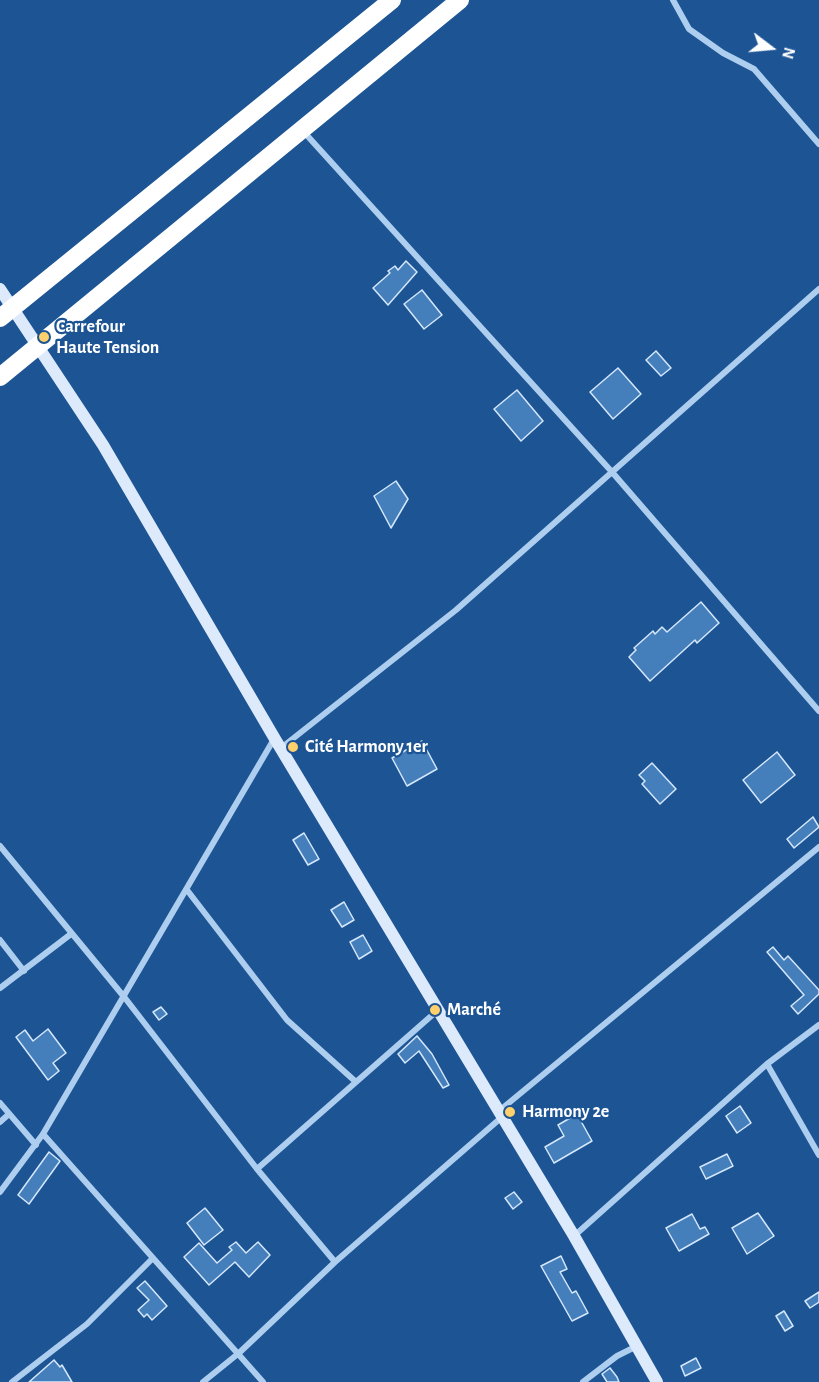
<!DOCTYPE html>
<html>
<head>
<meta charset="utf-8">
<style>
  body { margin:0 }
  #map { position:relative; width:819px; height:1382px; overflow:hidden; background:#1c5494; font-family:"Alegreya Sans",sans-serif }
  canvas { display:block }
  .north { position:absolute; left:741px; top:18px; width:60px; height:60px; -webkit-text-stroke:4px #1c5494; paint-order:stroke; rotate:106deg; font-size:16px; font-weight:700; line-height:24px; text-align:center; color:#fff }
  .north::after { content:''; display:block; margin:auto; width:21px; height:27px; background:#fff; clip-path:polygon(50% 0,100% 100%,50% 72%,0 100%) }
</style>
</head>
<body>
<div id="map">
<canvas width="819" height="1382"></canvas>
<div class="north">N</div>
</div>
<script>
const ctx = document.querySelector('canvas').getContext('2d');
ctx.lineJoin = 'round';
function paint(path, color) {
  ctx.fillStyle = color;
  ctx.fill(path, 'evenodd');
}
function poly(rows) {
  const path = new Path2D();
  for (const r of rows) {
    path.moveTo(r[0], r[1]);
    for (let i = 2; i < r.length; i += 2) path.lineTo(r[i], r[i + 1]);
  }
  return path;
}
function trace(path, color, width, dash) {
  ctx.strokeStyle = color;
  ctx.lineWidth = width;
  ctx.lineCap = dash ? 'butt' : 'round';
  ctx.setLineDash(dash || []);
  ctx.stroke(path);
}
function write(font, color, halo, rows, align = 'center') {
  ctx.font = font + ' "Alegreya Sans",sans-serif';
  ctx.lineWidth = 4.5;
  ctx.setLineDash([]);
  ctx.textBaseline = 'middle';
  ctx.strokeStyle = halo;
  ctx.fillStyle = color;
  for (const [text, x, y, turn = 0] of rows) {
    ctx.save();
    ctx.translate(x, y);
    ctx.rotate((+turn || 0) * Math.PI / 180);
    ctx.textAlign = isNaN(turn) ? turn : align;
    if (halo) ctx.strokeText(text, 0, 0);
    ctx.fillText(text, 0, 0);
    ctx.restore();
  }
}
const building = poly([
  [406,261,417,272,388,305,373,288,390,273,388,271,395,266,398,270,406,261],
  [422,290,442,315,424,329,404,304,422,290],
  [656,351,671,368,661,376,646,360,656,351],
  [618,368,641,394,613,419,590,392,618,368],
  [517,390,543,421,521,441,494,409,517,390],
  [396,481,408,499,391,528,374,496,396,481],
  [701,602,719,623,697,643,695,640,650,681,629,657,636,650,634,648,653,631,655,634,662,627,667,632,701,602],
  [422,741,437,769,407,786,392,758,422,741],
  [777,752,795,775,761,803,743,780,777,752],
  [652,763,676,789,660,804,642,784,645,781,639,775,652,763],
  [813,817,819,827,794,848,787,839,813,817],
  [304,833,319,859,308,865,293,840,304,833],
  [344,902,354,920,342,927,331,910,344,902],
  [363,935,372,951,359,959,350,942,363,935],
  [773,947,784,960,788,956,819,990,819,994,798,1014,791,1006,804,995,767,952,773,947],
  [161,1007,167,1014,159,1020,153,1012,161,1007],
  [48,1029,66,1053,53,1063,59,1071,48,1080,16,1037,25,1030,33,1041,48,1029],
  [417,1036,432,1054,449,1085,443,1088,419,1051,405,1063,398,1054,417,1036],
  [740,1106,751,1123,737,1133,726,1116,740,1106],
  [577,1114,592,1141,554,1163,545,1147,564,1136,558,1125,577,1114],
  [49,1152,60,1161,29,1204,18,1195,49,1152],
  [727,1154,733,1166,706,1179,700,1167,727,1154],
  [514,1192,522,1202,513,1209,505,1198,514,1192],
  [205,1208,223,1230,204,1245,187,1223,205,1208],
  [758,1213,774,1236,747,1254,732,1228,758,1213],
  [692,1214,700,1229,705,1227,709,1234,679,1251,666,1228,692,1214],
  [236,1242,246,1253,258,1242,270,1255,249,1277,235,1262,209,1285,184,1257,199,1243,217,1263,232,1250,229,1247,236,1242],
  [561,1256,567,1269,560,1272,572,1293,576,1291,588,1313,572,1321,541,1266,561,1256],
  [145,1281,167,1306,152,1320,147,1314,144,1317,138,1310,149,1300,137,1288,145,1281],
  [819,1292,819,1302,810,1308,805,1301,819,1292],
  [784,1311,793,1326,785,1331,776,1316,784,1311],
  [696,1358,701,1368,685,1376,681,1366,696,1358],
  [54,1360,60,1367,62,1365,72,1382,29,1382,54,1360],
  [610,1368,617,1377,619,1382,607,1382,602,1374,610,1368]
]);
paint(building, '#447ebb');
trace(building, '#d5e7fb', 1.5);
trace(poly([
  [673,0,689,29,723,53,754,69,819,144],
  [303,131,612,472,819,711],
  [281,748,456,610,819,289],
  [0,846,125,998,257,1169,335,1262],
  [187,890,287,1020,356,1082],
  [0,940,24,971],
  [0,988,71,934],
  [819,1025,767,1064,819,1155],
  [0,1103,36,1145],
  [499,1111,819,847],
  [0,1122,9,1114],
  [43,1134,263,1382],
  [257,1169,438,1010],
  [0,1192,43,1134,274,739],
  [574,1236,767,1064],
  [12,1382,87,1324,152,1259],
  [203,1382,239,1353,335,1262,502,1117],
  [583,1382,617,1356,635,1347]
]), '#aeceef', 6);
trace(poly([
  [0,289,103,445,275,739,574,1236,657,1382]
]), '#dceafb', 12);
trace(poly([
  [0,318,392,0],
  [0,377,460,0]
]), '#fff', 18);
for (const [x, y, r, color] of [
  [44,337,6,"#ffd06c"],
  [293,747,6,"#ffd06c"],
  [435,1010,6,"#ffd06c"],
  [510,1112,6,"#ffd06c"]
]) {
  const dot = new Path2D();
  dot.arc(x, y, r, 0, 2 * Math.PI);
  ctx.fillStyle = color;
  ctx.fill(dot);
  trace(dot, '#1c5494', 2);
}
write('bold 18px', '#fff', '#1c5494', [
  ["Carrefour",56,327],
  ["Haute Tension",56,348],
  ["Cité Harmony 1er",305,747],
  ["Marché",447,1010],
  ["Harmony 2e",522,1112]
], 'left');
</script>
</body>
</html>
